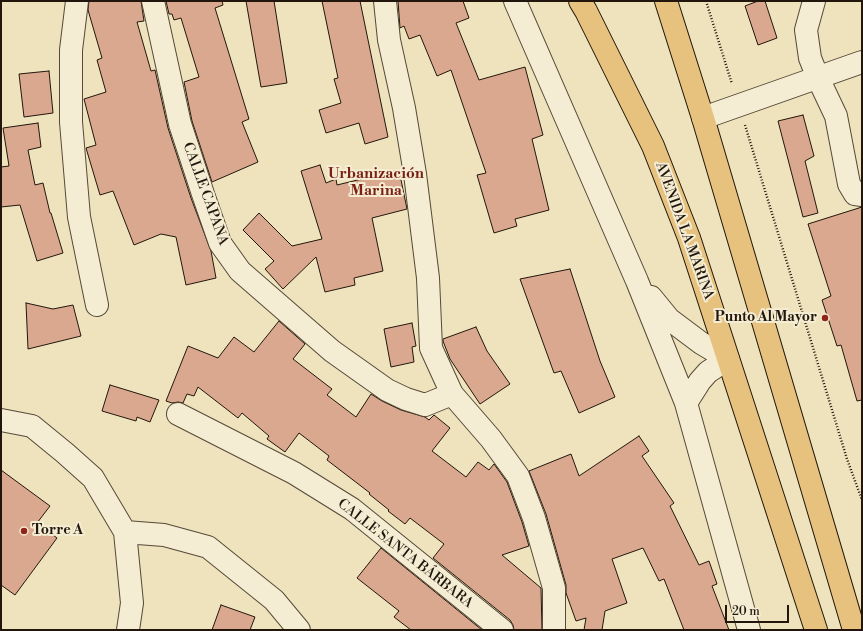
<!DOCTYPE html>
<html>
<head>
<meta charset="utf-8">
<style>
  body { margin:0 }
  #map { position:relative; width:863px; height:631px; overflow:hidden; background:#eee3bc; font-family:"Libre Bodoni",serif }
  canvas { display:block }
  .frame { position:absolute; inset:0; border:2px solid #22160c; pointer-events:none }
  .scale { position:absolute; left:725px; top:605px; width:64px; height:18px; box-sizing:border-box; border:2px solid #22160c; border-top:0; padding-left:5px; font-size:12px; line-height:14px; white-space:nowrap; color:#22160c; -webkit-text-stroke:3px #f4edd3; paint-order:stroke }
</style>
</head>
<body>
<div id="map">
<canvas width="863" height="631"></canvas>
<div class="frame"></div>
<div class="scale">20 m</div>
</div>
<script>
const ctx = document.querySelector('canvas').getContext('2d');
ctx.lineJoin = 'round';
function paint(path, color) {
  ctx.fillStyle = color;
  ctx.fill(path, 'evenodd');
}
function poly(rows) {
  const path = new Path2D();
  for (const r of rows) {
    path.moveTo(r[0], r[1]);
    for (let i = 2; i < r.length; i += 2) path.lineTo(r[i], r[i + 1]);
  }
  return path;
}
function trace(path, color, width, dash) {
  ctx.strokeStyle = color;
  ctx.lineWidth = width;
  ctx.lineCap = dash ? 'butt' : 'round';
  ctx.setLineDash(dash || []);
  ctx.stroke(path);
}
function write(font, color, halo, rows, align = 'center') {
  ctx.font = font + ' "Libre Bodoni",serif';
  ctx.lineWidth = 4;
  ctx.setLineDash([]);
  ctx.textBaseline = 'middle';
  ctx.strokeStyle = halo;
  ctx.fillStyle = color;
  for (const [text, x, y, turn = 0] of rows) {
    ctx.save();
    ctx.translate(x, y);
    ctx.rotate((+turn || 0) * Math.PI / 180);
    ctx.textAlign = isNaN(turn) ? turn : align;
    if (halo) ctx.strokeText(text, 0, 0);
    ctx.fillText(text, 0, 0);
    ctx.restore();
  }
}
const building = poly([
  [89,1,141,1,144,21,137,22,151,71,155,70,168,128,191,198,211,251,216,278,186,285,176,237,161,234,134,245,113,191,100,195,86,148,96,145,84,99,106,92,97,60,102,58,88,10,89,1],
  [166,1,222,1,223,5,215,8,249,119,242,122,258,162,212,182,192,121,184,82,199,77,181,18,174,20,172,14,169,14,166,1],
  [246,1,274,1,287,83,261,87,246,1],
  [322,1,360,1,388,137,365,144,359,123,326,133,319,110,341,103,334,79,338,78,322,1],
  [398,1,463,1,469,18,456,23,479,80,525,67,543,135,532,139,549,210,515,219,517,226,494,233,477,175,486,173,451,70,437,76,420,35,409,39,404,26,400,28,398,1],
  [758,1,765,1,777,38,758,45,745,6,758,1],
  [49,71,53,113,24,117,19,74,49,71],
  [803,115,814,156,805,161,818,213,803,217,778,121,803,115],
  [38,123,41,147,28,150,35,185,43,183,50,213,51,213,63,253,37,261,20,205,1,207,1,167,9,166,3,128,38,123],
  [320,165,326,183,336,179,337,185,399,170,407,209,372,218,383,271,354,278,355,285,325,292,316,257,283,289,265,269,274,261,243,230,259,213,292,246,322,239,301,171,320,165],
  [862,207,862,400,857,401,841,345,837,346,822,300,831,296,808,224,862,207],
  [570,269,600,361,615,397,579,413,561,371,554,373,520,279,570,269],
  [26,303,53,309,73,305,81,336,28,349,26,303],
  [279,321,305,344,293,359,332,389,327,395,356,417,371,394,382,401,401,410,425,417,429,420,434,415,450,428,432,451,466,477,478,462,489,470,494,464,507,482,522,522,529,546,502,555,541,588,542,630,514,630,513,625,510,620,433,558,444,544,410,518,405,524,388,511,389,510,369,494,370,493,327,460,329,456,299,433,285,452,267,439,269,436,242,413,238,418,198,387,194,396,187,394,183,403,178,402,172,403,166,401,188,346,218,358,234,337,254,352,279,321],
  [412,323,416,346,412,347,414,362,391,367,384,329,412,323],
  [476,327,487,351,510,384,480,404,450,359,443,341,443,339,476,327],
  [110,385,159,400,150,422,137,417,136,421,102,411,110,385],
  [639,436,649,451,642,456,674,503,670,506,699,565,709,561,717,584,712,586,729,630,684,630,664,579,659,581,643,548,612,559,627,603,605,611,602,630,584,630,586,618,576,621,566,593,566,585,546,514,529,471,571,454,579,476,639,436],
  [1,470,50,506,37,523,57,538,15,595,1,585,1,470],
  [381,548,482,630,411,630,394,617,399,611,357,578,381,548],
  [221,605,255,617,250,630,212,630,221,605]
]);
paint(building, '#daa88e');
trace(building, '#22160c', 1);
const minor = poly([
  [77,1,71,50,71,122,79,217,97,305],
  [153,1,180,124,203,194,220,243,240,271,332,351,387,390,406,399,425,405,452,394],
  [385,1,389,40,404,108,415,174,428,278,431,348,452,394,491,439,518,476,534,518,554,588,554,630],
  [515,1,637,281,686,403,749,630],
  [814,1,806,30,810,58,818,78,836,116,849,184,855,194,862,195],
  [703,118,862,62],
  [651,297,669,319,701,343,728,359,708,372,700,381,686,403],
  [178,414,294,473,352,509,502,630],
  [1,420,32,426,65,453,93,478,125,532,132,603,128,630],
  [125,532,164,535,208,547,274,600,299,630]
]);
const major = poly([
  [580,1,586,11,653,146,689,238,816,630],
  [666,1,703,118,854,630]
]);
trace(minor, '#554938', 24);
trace(major, '#22160c', 24);
trace(poly([
  [706,1,732,84],
  [745,125,847,459,862,500]
]), '#22160c', 2.5, [1, 2]);
trace(minor, '#f4edd3', 22);
trace(major, '#e7c27e', 22);
for (const [x, y, r, color] of [
  [825,318,4,"#8f2418"],
  [24,531,4,"#8f2418"]
]) {
  const dot = new Path2D();
  dot.arc(x, y, r, 0, 2 * Math.PI);
  ctx.fillStyle = color;
  ctx.fill(dot);
  trace(dot, '#f4edd3', 1.5);
}
write('14px', '#22160c', '#f4edd3', [
  ["CALLE CAPANA",205,194,70],
  ["AVENIDA LA MARINA",684,231,70],
  ["CALLE SANTA BÁRBARA",405,554,38]
]);
write('bold 14px', '#22160c', '#f4edd3', [
  ["Punto Al Mayor",817,318],
  ["Torre A",32,531,"left"]
], 'right');
write('bold 15px', '#7a1f14', '#f4edd3', [
  ["Urbanización",376,174],
  ["Marina",376,191]
]);
</script>
</body>
</html>
